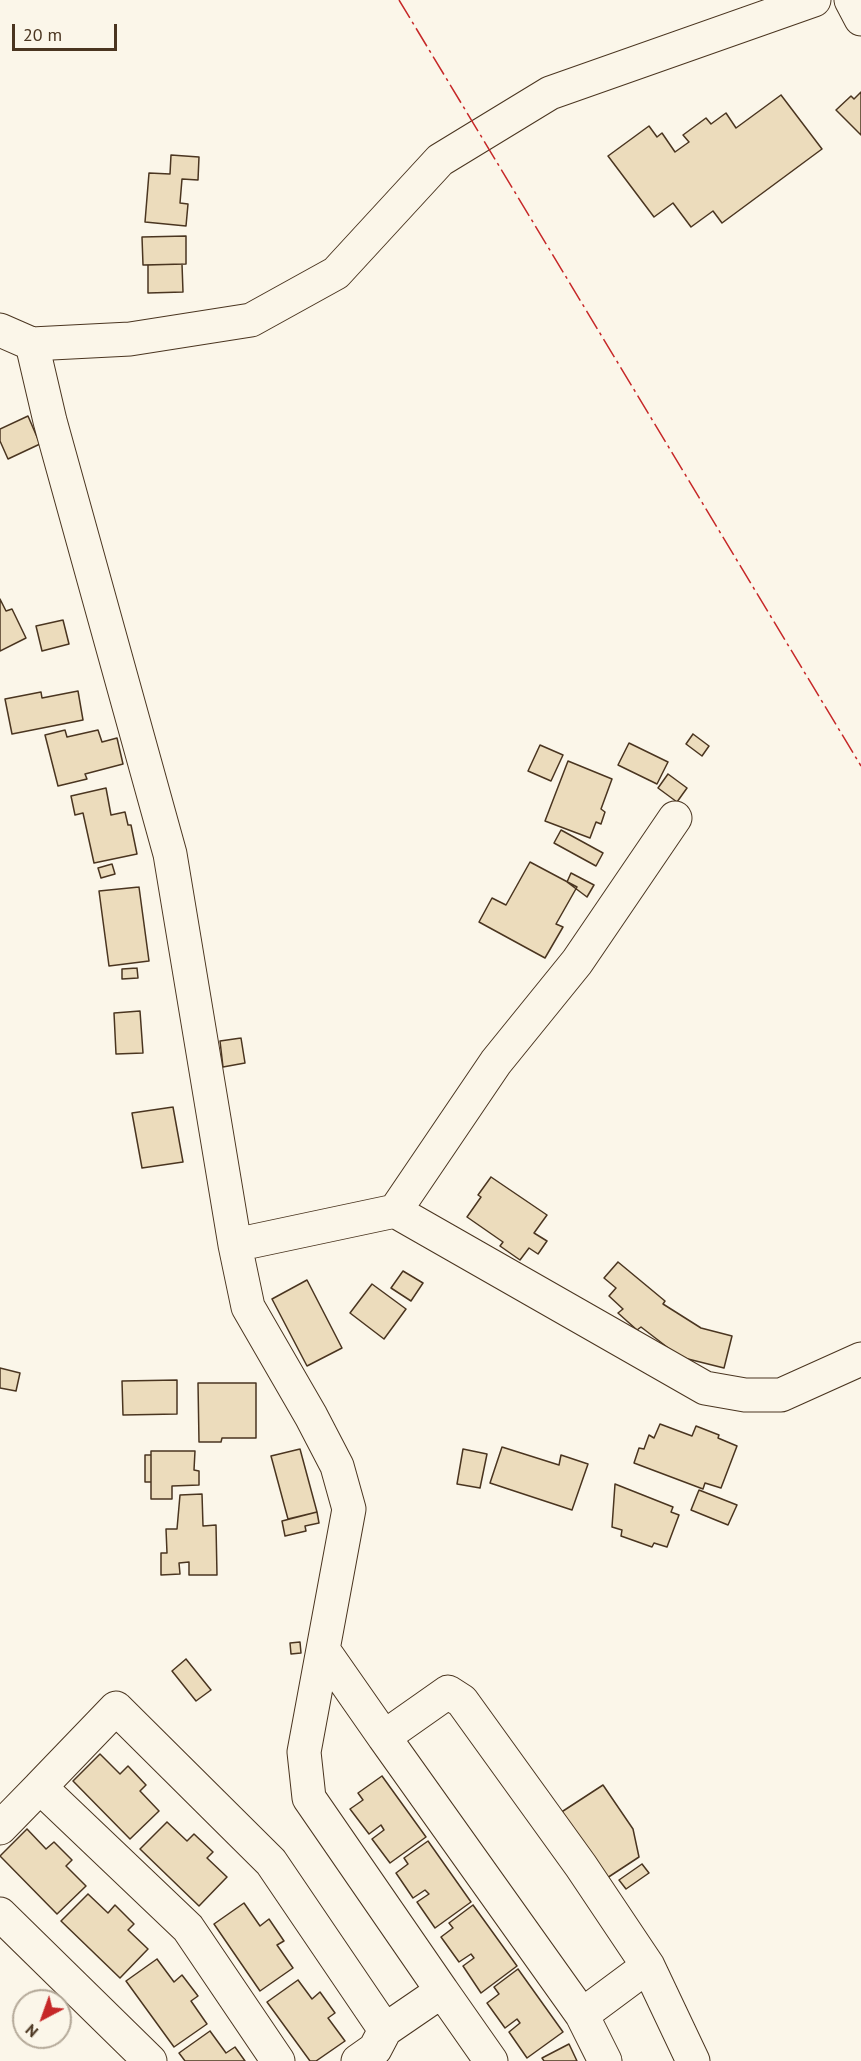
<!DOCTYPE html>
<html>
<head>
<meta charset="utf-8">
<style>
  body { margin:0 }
  #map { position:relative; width:861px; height:2061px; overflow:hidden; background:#fbf6e9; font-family:"PT Sans",sans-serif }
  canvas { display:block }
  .north { position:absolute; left:12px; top:1989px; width:60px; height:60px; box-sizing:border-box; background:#fbf6e9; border:2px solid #b4a999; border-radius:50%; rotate:221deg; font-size:16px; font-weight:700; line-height:24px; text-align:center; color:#4a3520 }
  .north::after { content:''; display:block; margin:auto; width:21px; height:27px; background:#c62828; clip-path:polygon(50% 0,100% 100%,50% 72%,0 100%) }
  .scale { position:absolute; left:12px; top:24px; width:105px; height:27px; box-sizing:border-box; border:3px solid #4a3520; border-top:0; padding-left:8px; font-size:18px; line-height:21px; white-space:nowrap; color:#4a3520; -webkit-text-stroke:4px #fbf6e9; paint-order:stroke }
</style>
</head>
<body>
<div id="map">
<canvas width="861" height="2061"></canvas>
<div class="north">N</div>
<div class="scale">20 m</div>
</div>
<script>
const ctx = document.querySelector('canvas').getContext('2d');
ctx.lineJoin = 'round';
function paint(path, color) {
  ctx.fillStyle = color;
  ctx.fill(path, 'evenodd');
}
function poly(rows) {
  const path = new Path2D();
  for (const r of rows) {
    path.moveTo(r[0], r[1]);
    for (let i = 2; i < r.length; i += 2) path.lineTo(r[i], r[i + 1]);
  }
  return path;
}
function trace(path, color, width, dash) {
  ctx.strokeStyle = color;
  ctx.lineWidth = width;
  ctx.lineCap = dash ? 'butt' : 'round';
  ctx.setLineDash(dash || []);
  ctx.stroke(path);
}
const building = poly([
  [861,92,861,135,836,110,851,96,854,99,861,92],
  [781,95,822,149,722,223,713,211,691,227,673,203,654,217,608,156,649,126,657,137,662,133,675,152,689,142,683,135,706,118,711,124,726,113,736,128,781,95],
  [171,155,199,157,198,180,182,179,180,203,188,204,186,226,145,222,149,173,170,174,171,155],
  [186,236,186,264,143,265,142,237,186,236],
  [182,264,183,292,148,293,148,265,182,264],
  [28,416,40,444,8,459,0,441,0,429,28,416],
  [0,599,6,611,12,609,26,638,0,651,0,599],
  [63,620,69,644,42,651,36,626,63,620],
  [78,691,83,720,12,734,5,699,41,692,42,698,78,691],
  [65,730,67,737,98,730,102,742,117,738,123,764,85,774,87,779,58,786,45,735,65,730],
  [693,734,709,746,702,756,686,744,693,734],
  [629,743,668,762,657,784,618,765,629,743],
  [540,745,563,755,551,781,528,771,540,745],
  [568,761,612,779,601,809,605,812,601,824,596,822,590,838,545,821,568,761],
  [668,774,687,788,677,802,658,788,668,774],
  [106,788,111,815,125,812,128,825,131,825,137,854,94,863,83,813,75,815,71,796,106,788],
  [561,830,603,853,596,866,554,843,561,830],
  [530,862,577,887,556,924,563,927,545,958,479,922,492,898,506,905,530,862],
  [112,864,115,874,101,878,98,868,112,864],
  [571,873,594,885,587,897,567,882,571,873],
  [139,887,149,961,109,966,99,891,139,887],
  [137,968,138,978,122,979,122,969,137,968],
  [140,1011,143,1053,116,1054,114,1013,140,1011],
  [241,1038,245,1063,223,1067,220,1041,241,1038],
  [173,1107,183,1162,142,1168,132,1113,173,1107],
  [491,1177,547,1215,534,1233,547,1241,538,1254,529,1248,520,1260,500,1246,503,1242,467,1217,481,1197,478,1195,491,1177],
  [618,1262,665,1301,663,1304,701,1328,732,1336,724,1368,680,1357,641,1327,637,1330,618,1313,623,1309,609,1296,616,1288,604,1278,618,1262],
  [403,1271,423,1283,411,1301,391,1288,403,1271],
  [307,1280,342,1348,307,1366,272,1299,307,1280],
  [372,1284,406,1309,384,1339,350,1313,372,1284],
  [0,1368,20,1373,16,1391,0,1388,0,1368],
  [177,1380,177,1414,123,1415,122,1381,177,1380],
  [198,1383,256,1383,256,1438,222,1438,221,1442,199,1442,198,1383],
  [660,1424,692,1436,696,1426,719,1435,718,1438,737,1446,721,1488,705,1483,703,1489,634,1463,639,1448,644,1449,649,1435,654,1438,660,1424],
  [502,1447,559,1465,561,1455,588,1464,572,1510,490,1483,502,1447],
  [300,1449,317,1512,288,1519,271,1456,300,1449],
  [463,1449,487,1454,480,1488,457,1484,463,1449],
  [151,1451,195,1451,194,1470,199,1471,199,1485,172,1486,172,1499,151,1499,151,1451],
  [145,1455,151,1455,151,1482,145,1482,145,1455],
  [615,1484,673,1507,671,1512,679,1515,667,1547,654,1543,652,1547,621,1536,622,1530,612,1527,615,1484],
  [699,1490,737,1505,728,1525,691,1510,699,1490],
  [202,1494,203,1526,216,1525,217,1575,189,1575,189,1562,179,1563,180,1574,161,1575,161,1553,167,1553,166,1529,177,1529,180,1495,202,1494],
  [317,1512,319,1523,305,1526,306,1531,285,1536,282,1521,317,1512],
  [300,1642,301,1653,291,1654,290,1643,300,1642],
  [186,1659,211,1690,196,1701,172,1671,186,1659],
  [100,1754,120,1774,128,1766,146,1785,140,1791,159,1811,130,1839,73,1781,100,1754],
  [382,1776,426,1837,390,1863,372,1839,384,1830,381,1825,369,1834,350,1809,363,1800,358,1793,382,1776],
  [603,1785,633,1829,639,1857,604,1880,560,1813,603,1785],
  [167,1822,187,1841,194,1834,213,1852,207,1858,227,1877,199,1906,140,1849,167,1822],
  [27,1829,46,1849,54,1842,72,1860,66,1866,86,1886,57,1914,0,1856,27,1829],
  [428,1841,471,1902,435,1928,417,1902,429,1894,425,1890,413,1898,396,1873,408,1864,404,1858,428,1841],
  [642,1864,649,1873,626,1889,619,1880,642,1864],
  [88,1894,108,1913,115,1905,134,1924,128,1930,148,1949,120,1978,61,1921,88,1894],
  [244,1903,260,1926,269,1919,284,1941,277,1945,293,1968,260,1991,214,1924,244,1903],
  [473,1905,517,1966,481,1993,463,1966,474,1958,471,1954,459,1962,441,1937,453,1928,449,1923,473,1905],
  [157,1959,174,1982,182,1975,198,1996,191,2001,207,2024,174,2047,126,1981,157,1959],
  [518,1969,563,2032,527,2058,509,2032,520,2023,517,2019,505,2028,487,2003,499,1994,494,1987,518,1969],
  [298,1980,312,1999,320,1992,335,2013,328,2018,345,2041,316,2061,310,2061,267,2002,298,1980],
  [210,2031,226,2053,235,2047,245,2061,185,2061,179,2053,210,2031],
  [569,2044,577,2061,544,2061,542,2058,569,2044]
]);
paint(building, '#ecdcbc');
trace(building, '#4a3520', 1.5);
const minor = poly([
  [851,0,861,19],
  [0,330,32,344,130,339,251,320,336,273,440,160,550,93,814,0],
  [32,344,50,421,170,854,235,1245,248,1307,311,1416,337,1466,349,1509,304,1752,309,1798,442,1991],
  [395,1211,496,1062,577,962,675,818],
  [235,1245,395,1211,705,1388,745,1395,781,1395,861,1359],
  [324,1651,384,1737,448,1692,462,1701,581,1866,648,1966,693,2061],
  [384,1737,582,2015],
  [40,1787,116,1708,271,1862,385,2030],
  [0,1828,40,1787,188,1928,278,2061],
  [0,1914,150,2061],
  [358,2061,375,2049,385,2030,442,1991,491,2061],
  [605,2061,582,2015,648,1966]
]);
trace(minor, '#4a3520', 35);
trace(minor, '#fbf6e9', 33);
trace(poly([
  [399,0,861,766]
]), '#c62828', 1.5, [21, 4.5, 3, 4.5]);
</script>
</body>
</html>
